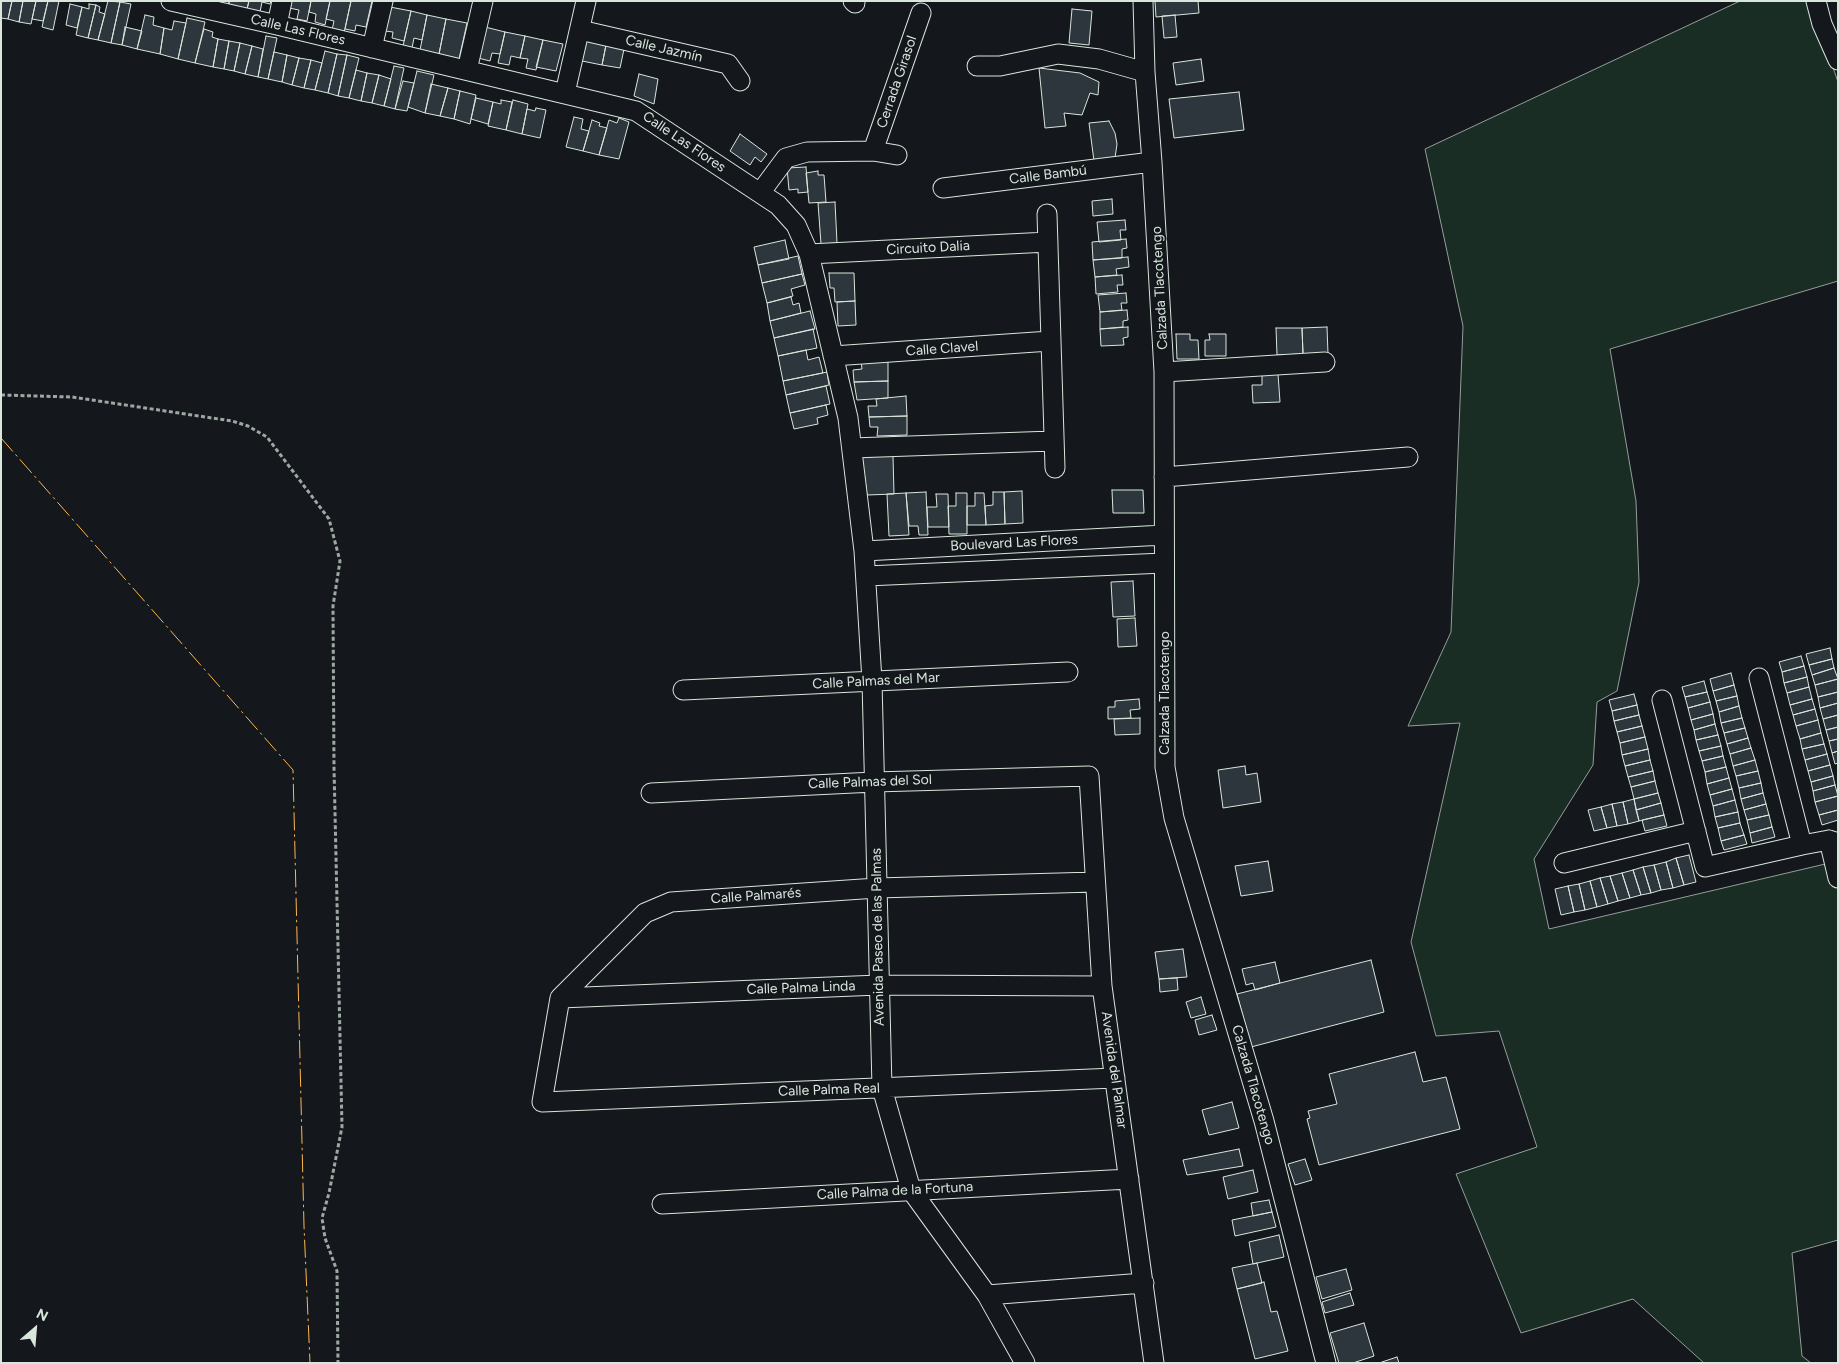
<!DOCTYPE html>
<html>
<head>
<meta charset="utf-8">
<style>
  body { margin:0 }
  #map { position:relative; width:1839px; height:1364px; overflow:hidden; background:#14181c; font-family:Figtree,sans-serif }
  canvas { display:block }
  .frame { position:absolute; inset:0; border:2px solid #d8e6dc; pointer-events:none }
  .north { position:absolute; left:10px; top:1304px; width:50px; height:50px; -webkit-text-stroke:4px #14181c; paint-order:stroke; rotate:27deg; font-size:14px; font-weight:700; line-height:20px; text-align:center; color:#d8e6dc }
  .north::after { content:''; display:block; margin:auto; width:18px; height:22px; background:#d8e6dc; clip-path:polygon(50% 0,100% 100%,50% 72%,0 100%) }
</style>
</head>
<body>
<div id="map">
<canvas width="1839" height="1364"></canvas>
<div class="frame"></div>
<div class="north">N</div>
</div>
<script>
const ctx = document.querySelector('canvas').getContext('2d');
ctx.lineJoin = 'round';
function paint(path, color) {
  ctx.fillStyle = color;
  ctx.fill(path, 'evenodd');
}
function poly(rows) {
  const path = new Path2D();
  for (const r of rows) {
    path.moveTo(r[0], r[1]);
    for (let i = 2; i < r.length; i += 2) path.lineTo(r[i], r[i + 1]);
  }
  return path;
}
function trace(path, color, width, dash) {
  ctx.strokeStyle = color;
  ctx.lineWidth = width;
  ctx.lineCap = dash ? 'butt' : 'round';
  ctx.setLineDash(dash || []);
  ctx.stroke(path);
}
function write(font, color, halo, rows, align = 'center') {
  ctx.font = font + ' Figtree,sans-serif';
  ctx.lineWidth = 4;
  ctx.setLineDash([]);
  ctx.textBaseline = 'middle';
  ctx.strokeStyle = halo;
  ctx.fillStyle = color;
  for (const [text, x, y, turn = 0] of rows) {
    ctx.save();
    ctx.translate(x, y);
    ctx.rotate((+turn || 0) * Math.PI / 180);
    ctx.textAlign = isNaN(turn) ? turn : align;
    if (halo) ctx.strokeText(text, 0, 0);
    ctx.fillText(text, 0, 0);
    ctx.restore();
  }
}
const green = poly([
  [1740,1,1810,1,1838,82,1838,281,1610,349,1636,501,1639,582,1617,691,1597,702,1593,765,1534,859,1549,929,1838,861,1838,1240,1792,1253,1802,1356,1811,1363,1704,1363,1633,1299,1521,1333,1456,1174,1537,1147,1499,1031,1436,1036,1411,942,1460,723,1408,726,1451,632,1463,326,1425,149,1740,1]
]);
paint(green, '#1a2d24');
trace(green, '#939e99', 1);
const building = poly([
  [1,1,12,1,8,19,1,18,1,1],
  [12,1,23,1,19,22,8,19,12,1],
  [23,1,36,1,31,24,19,22,23,1],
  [36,1,48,1,43,21,32,19,36,1],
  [48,1,59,1,53,30,42,27,48,1],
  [108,1,120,2,111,43,98,40,108,1],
  [211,1,229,1,229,5,211,1],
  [229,1,249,1,247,9,229,5,229,1],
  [249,1,271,1,270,4,262,2,260,12,247,9,249,1],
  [290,1,311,1,307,21,297,19,299,10,289,8,290,1],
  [311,1,330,1,325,25,315,22,316,14,309,12,311,1],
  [330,1,351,1,344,33,332,30,334,21,326,19,330,1],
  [351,1,372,1,366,27,356,25,355,31,345,29,351,1],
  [1155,1,1198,1,1199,13,1156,17,1155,1],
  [120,2,131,4,122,45,111,43,120,2],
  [70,4,82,7,77,28,66,25,70,4],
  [89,4,96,5,88,38,76,35,82,7,89,9,89,4],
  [96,5,100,7,99,12,105,14,98,40,88,38,96,5],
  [390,7,411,11,404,41,392,38,393,32,385,31,390,7],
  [1072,9,1092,11,1089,45,1069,43,1072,9],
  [411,11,427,15,422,40,414,38,412,48,403,46,411,11],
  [145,15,154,17,153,25,164,28,160,54,137,49,145,15],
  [427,15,446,19,439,54,420,50,427,15],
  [1175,15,1177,37,1164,38,1162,16,1175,15],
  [187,18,205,22,195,63,178,59,187,18],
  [446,19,467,23,459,59,439,54,446,19],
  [174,21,186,23,178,59,160,54,164,28,172,30,174,21],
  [125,27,142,31,137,49,122,45,125,27],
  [485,27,505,32,500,54,492,53,490,61,478,58,485,27],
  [204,29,213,32,212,37,218,39,213,67,195,63,204,29],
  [505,32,525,36,520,58,511,56,509,65,498,63,505,32],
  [266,36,277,38,268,79,258,77,266,36],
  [525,36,543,40,536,70,526,68,528,59,520,58,525,36],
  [218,39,229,41,224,69,213,67,218,39],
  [543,40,563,44,556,71,536,67,543,40],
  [229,41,240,43,234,71,224,69,229,41],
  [586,41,606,45,602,65,582,61,586,41],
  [240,43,252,46,245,74,234,71,240,43],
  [606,45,624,49,620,68,602,65,606,45],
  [252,46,263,49,258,77,245,74,252,46],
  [325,51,337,54,328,93,315,90,325,51],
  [274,52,287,55,282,82,268,79,274,52],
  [337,54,347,55,338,96,328,93,337,54],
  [287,55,299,58,292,85,282,82,287,55],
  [347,55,359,58,349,98,338,96,347,55],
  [299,58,311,60,304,88,292,85,299,58],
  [1201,59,1204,81,1176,85,1173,63,1201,59],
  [311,60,322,63,315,90,304,88,311,60],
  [394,66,404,68,395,109,384,106,394,66],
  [1039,68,1080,73,1099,82,1098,95,1090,93,1082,115,1064,113,1066,126,1045,128,1039,68],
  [356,70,367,73,361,101,349,98,356,70],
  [417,71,434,75,425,113,408,107,417,71],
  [367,73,379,75,372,103,361,101,367,73],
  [639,74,658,79,654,104,634,96,639,74],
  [379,75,391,79,384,106,372,103,379,75],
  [403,81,414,83,407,111,395,109,403,81],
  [431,84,448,88,440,116,425,113,431,84],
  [448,88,460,91,454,119,440,116,448,88],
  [460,91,476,95,470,124,454,119,460,91],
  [1239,92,1244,130,1174,138,1169,99,1239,92],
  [476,98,493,102,488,124,471,119,476,98],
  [501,100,512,102,506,130,488,126,493,102,501,104,501,100],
  [513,100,528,104,522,134,506,130,513,100],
  [536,108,546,110,540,138,522,134,527,109,535,111,536,108],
  [574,117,583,119,581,129,589,131,583,151,566,147,574,117],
  [619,118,629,122,619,159,599,155,609,120,617,123,619,118],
  [592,120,600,123,599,126,607,128,599,155,583,151,592,120],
  [1109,121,1115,133,1117,144,1115,158,1094,161,1089,123,1109,121],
  [740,134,767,154,761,162,755,157,750,165,730,151,740,134],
  [806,167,808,192,798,193,798,189,789,190,787,168,806,167],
  [818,171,818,175,824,175,826,202,809,203,806,173,818,171],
  [1112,199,1113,214,1093,216,1092,201,1112,199],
  [835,202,837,243,821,244,818,203,835,202],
  [1125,220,1126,230,1120,230,1121,240,1099,242,1097,222,1125,220],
  [1126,239,1127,248,1122,249,1122,258,1093,260,1092,242,1126,239],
  [785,240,789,259,758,265,754,247,785,240],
  [798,256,802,274,762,283,758,265,798,256],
  [1128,257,1129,267,1116,269,1117,275,1095,277,1093,260,1128,257],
  [829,273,854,273,855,301,835,302,834,288,830,288,829,273],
  [802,274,805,285,791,289,793,296,767,303,762,283,802,274],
  [1122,275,1123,285,1117,285,1118,292,1096,294,1095,277,1122,275],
  [1126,293,1127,303,1121,303,1122,310,1100,312,1098,295,1126,293],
  [791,297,793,305,799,303,801,313,770,321,767,303,791,297],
  [855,301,856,325,838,326,837,302,855,301],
  [1127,310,1128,320,1123,321,1123,327,1100,329,1100,312,1127,310],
  [810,311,815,329,774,338,770,321,810,311],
  [1128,327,1128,337,1123,338,1124,345,1101,346,1100,329,1128,327],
  [1327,327,1328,354,1303,354,1302,328,1327,327],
  [1276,328,1302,328,1303,354,1277,355,1276,328],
  [813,329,817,348,778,356,774,338,813,329],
  [1176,334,1190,334,1190,340,1198,340,1199,359,1177,359,1176,334],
  [1209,334,1226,334,1226,356,1205,356,1205,340,1210,340,1209,334],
  [806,350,808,360,819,357,823,373,783,381,778,356,806,350],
  [888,360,888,381,854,382,853,370,862,369,861,361,888,360],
  [827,372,829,385,786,395,783,381,827,372],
  [1278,374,1280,402,1253,403,1252,385,1262,385,1262,375,1278,374],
  [888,381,888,398,857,400,854,382,888,381],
  [826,386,830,404,790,413,786,395,826,386],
  [906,396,907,416,869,417,868,406,877,406,876,399,906,396],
  [826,405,828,415,817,418,818,424,794,429,790,413,826,405],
  [907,416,907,435,877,436,878,427,870,427,869,417,907,416],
  [893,456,894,494,867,495,862,457,893,456],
  [1112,490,1143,490,1144,513,1113,513,1112,490],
  [1022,491,1023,523,1005,524,1004,492,1022,491],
  [926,492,928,535,919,535,918,526,909,526,906,493,926,492],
  [993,492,1004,492,1005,524,986,525,985,506,993,505,993,492],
  [906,493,909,535,889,536,887,494,906,493],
  [956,493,967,493,967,534,949,534,948,506,956,506,956,493],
  [975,493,984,493,986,525,967,525,967,506,975,506,975,493],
  [936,494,948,494,949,527,928,527,927,507,937,507,936,494],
  [1133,581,1135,616,1113,617,1111,582,1133,581],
  [1135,618,1137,646,1118,647,1117,619,1135,618],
  [1830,648,1832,659,1809,665,1806,654,1830,648],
  [1801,656,1804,666,1782,672,1779,662,1801,656],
  [1832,659,1834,668,1812,675,1809,665,1832,659],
  [1804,666,1807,677,1784,683,1782,672,1804,666],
  [1834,668,1838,679,1815,685,1812,675,1834,668],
  [1731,673,1734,685,1713,691,1710,679,1731,673],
  [1807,677,1809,687,1787,693,1784,683,1807,677],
  [1838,679,1838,692,1818,697,1815,685,1838,679],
  [1704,681,1707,692,1685,697,1682,687,1704,681],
  [1734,685,1737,696,1716,701,1713,691,1734,685],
  [1809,687,1812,699,1790,705,1787,693,1809,687],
  [1707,692,1710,702,1688,708,1685,697,1707,692],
  [1838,692,1838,703,1820,708,1818,697,1838,692],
  [1634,694,1637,705,1612,711,1609,700,1634,694],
  [1737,696,1739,706,1719,712,1716,701,1737,696],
  [1139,699,1140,709,1130,710,1131,718,1108,719,1108,707,1115,707,1115,701,1139,699],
  [1812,699,1815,709,1793,715,1790,705,1812,699],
  [1710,702,1713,714,1691,720,1688,708,1710,702],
  [1838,703,1838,715,1823,719,1820,708,1838,703],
  [1637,705,1639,715,1614,721,1612,711,1637,705],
  [1739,706,1742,718,1721,723,1719,712,1739,706],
  [1815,709,1818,720,1796,726,1793,715,1815,709],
  [1713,714,1715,724,1694,730,1691,720,1713,714],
  [1639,715,1642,726,1617,732,1614,721,1639,715],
  [1838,715,1838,727,1826,730,1823,719,1838,715],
  [1140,718,1140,734,1115,735,1114,719,1140,718],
  [1742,718,1745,728,1724,733,1721,723,1742,718],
  [1818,720,1821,733,1800,739,1796,726,1818,720],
  [1715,724,1718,735,1696,740,1694,730,1715,724],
  [1642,726,1645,737,1620,743,1617,732,1642,726],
  [1838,727,1838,739,1829,741,1826,730,1838,727],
  [1745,728,1748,738,1727,744,1724,733,1745,728],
  [1821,733,1824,744,1802,749,1800,739,1821,733],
  [1718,735,1721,746,1699,751,1696,740,1718,735],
  [1645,737,1648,749,1622,755,1620,743,1645,737],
  [1748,738,1751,748,1730,754,1727,744,1748,738],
  [1838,739,1838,751,1832,753,1829,741,1838,739],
  [1824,744,1827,754,1805,760,1802,749,1824,744],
  [1721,746,1723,756,1702,761,1699,751,1721,746],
  [1751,748,1755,760,1733,766,1730,754,1751,748],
  [1648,749,1650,760,1625,766,1622,755,1648,749],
  [1838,751,1838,763,1835,764,1832,753,1838,751],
  [1827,754,1830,765,1808,771,1805,760,1827,754],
  [1723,756,1726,767,1705,772,1702,761,1723,756],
  [1650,760,1653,771,1628,777,1625,766,1650,760],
  [1755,760,1758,771,1736,776,1733,766,1755,760],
  [1830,765,1833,776,1811,782,1808,771,1830,765],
  [1245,766,1246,775,1257,773,1261,802,1223,808,1218,770,1245,766],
  [1726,767,1729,778,1707,784,1705,772,1726,767],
  [1653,771,1655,781,1631,787,1628,777,1653,771],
  [1758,771,1761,783,1739,788,1736,776,1758,771],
  [1833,776,1835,785,1813,791,1811,782,1833,776],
  [1729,778,1732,789,1710,795,1707,784,1729,778],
  [1655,781,1658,793,1634,799,1631,787,1655,781],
  [1761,783,1763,793,1741,799,1739,788,1761,783],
  [1835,785,1838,796,1815,802,1813,791,1835,785],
  [1732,789,1735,800,1713,806,1710,795,1732,789],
  [1658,793,1661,803,1636,810,1634,799,1658,793],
  [1763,793,1766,804,1744,810,1741,799,1763,793],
  [1838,796,1838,810,1819,815,1815,802,1838,796],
  [1634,799,1639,821,1628,824,1623,802,1634,799],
  [1735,800,1738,812,1715,817,1713,806,1735,800],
  [1623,802,1628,824,1617,826,1612,804,1623,802],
  [1661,803,1664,815,1639,821,1636,810,1661,803],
  [1612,804,1617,826,1607,828,1601,807,1612,804],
  [1766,804,1769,815,1747,820,1744,810,1766,804],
  [1601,807,1607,828,1594,831,1588,810,1601,807],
  [1838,810,1838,820,1822,825,1819,815,1838,810],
  [1738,812,1740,823,1718,828,1715,817,1738,812],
  [1664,815,1667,826,1645,831,1642,820,1664,815],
  [1769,815,1772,827,1750,833,1747,820,1769,815],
  [1740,823,1744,835,1721,841,1718,828,1740,823],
  [1772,827,1775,837,1752,843,1750,833,1772,827],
  [1744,835,1747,844,1724,850,1721,841,1744,835],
  [1689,855,1696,882,1684,885,1676,858,1689,855],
  [1676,858,1684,885,1673,888,1666,862,1676,858],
  [1268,861,1273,891,1241,896,1235,866,1268,861],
  [1666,862,1673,888,1661,890,1654,865,1666,862],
  [1654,865,1661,890,1651,893,1643,867,1654,865],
  [1643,867,1651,893,1641,895,1633,870,1643,867],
  [1633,870,1641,895,1630,898,1622,873,1633,870],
  [1622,873,1630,898,1618,901,1610,876,1622,873],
  [1610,876,1618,901,1608,904,1600,878,1610,876],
  [1600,878,1608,904,1597,907,1590,881,1600,878],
  [1590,881,1597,907,1585,910,1579,884,1590,881],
  [1579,884,1585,910,1574,912,1568,886,1579,884],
  [1568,886,1574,912,1561,915,1555,889,1568,886],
  [1183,949,1187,977,1159,979,1155,952,1183,949],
  [1371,960,1384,1012,1251,1047,1237,994,1371,960],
  [1275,962,1280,983,1255,990,1253,983,1246,985,1242,969,1275,962],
  [1177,978,1178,990,1160,992,1159,979,1177,978],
  [1201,997,1206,1014,1191,1018,1186,1002,1201,997],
  [1212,1015,1217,1030,1199,1035,1195,1020,1212,1015],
  [1415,1052,1423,1082,1446,1077,1460,1129,1319,1165,1307,1119,1310,1118,1308,1111,1337,1104,1329,1074,1415,1052],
  [1232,1102,1239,1128,1209,1135,1202,1110,1232,1102],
  [1239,1149,1243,1166,1187,1175,1183,1160,1239,1149],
  [1305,1159,1312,1180,1295,1185,1288,1164,1305,1159],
  [1253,1170,1258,1192,1228,1199,1223,1177,1253,1170],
  [1269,1200,1272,1212,1253,1216,1251,1203,1269,1200],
  [1272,1212,1276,1227,1235,1236,1232,1220,1272,1212],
  [1279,1235,1284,1257,1253,1264,1249,1242,1279,1235],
  [1257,1263,1262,1283,1237,1289,1232,1268,1257,1263],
  [1346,1269,1352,1290,1322,1299,1316,1277,1346,1269],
  [1264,1282,1271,1312,1277,1311,1288,1351,1255,1359,1237,1289,1264,1282],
  [1350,1293,1354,1305,1325,1313,1322,1302,1350,1293],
  [1364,1323,1374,1356,1353,1363,1339,1363,1330,1333,1364,1323],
  [1397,1357,1399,1363,1379,1363,1397,1357]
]);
paint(building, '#2c363c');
trace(building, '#d8e6dc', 1);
const minor = poly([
  [171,1,277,25,636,111,778,205,796,225,809,254,848,418,864,551,872,681,882,1088,911,1190,987,1295,1025,1363],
  [853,1,855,3],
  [1143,1,1145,72,1152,162,1164,372,1165,767,1174,818,1264,1121,1326,1363],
  [1816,1,1822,24,1838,60],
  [277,25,282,1],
  [580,30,728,64,740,81],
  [372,48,383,1],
  [977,66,1000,66,1058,54,1099,59,1145,72],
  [467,70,483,1],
  [565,93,586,1],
  [873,151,921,13],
  [943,188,1152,162],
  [760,193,786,158,807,152,873,151,897,155],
  [1047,214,1055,468],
  [809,254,1048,242],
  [833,356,1050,341],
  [1164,372,1325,362],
  [852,448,1053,441],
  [1164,477,1408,457],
  [864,551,1164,535],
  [866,576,1164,563],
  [1759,678,1802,845],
  [683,690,1068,672],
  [1662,700,1705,867,1802,845,1829,840,1838,843],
  [651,793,874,782,1089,776,1102,986,1154,1363],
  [1829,840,1838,878],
  [1564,863,1696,831],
  [1095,882,877,888,671,902,645,913,560,998,542,1102,1115,1078],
  [560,998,879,985,1102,986],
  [662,1204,1129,1179],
  [987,1295,1144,1283]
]);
trace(minor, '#d8e6dc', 21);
trace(poly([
  [1,395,72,397,232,421,248,426,267,437,329,519,340,561,333,606,334,767,342,1127,329,1193,322,1218,325,1238,337,1271,338,1363]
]), '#9da8a2', 3, [4, 2.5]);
trace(minor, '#14181c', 19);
trace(poly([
  [1,438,293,770,304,1226,310,1363]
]), '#ffb74d', 1, [18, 4, 2.5, 4]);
write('14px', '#d8e6dc', '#14181c', [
  ["Calle Las Flores",298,30,13],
  ["Calle Jazmín",664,49,13],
  ["Cerrada Girasol",897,82,-71],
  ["Calle Las Flores",684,142,34],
  ["Calle Bambú",1048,175,-7],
  ["Circuito Dalia",928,248,-3],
  ["Calzada Tlacotengo",1160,288,-93],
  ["Calle Clavel",942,349,-4],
  ["Boulevard Las Flores",1014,543,-3],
  ["Calle Palmas del Mar",876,681,-3],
  ["Calzada Tlacotengo",1165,693,-90],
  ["Calle Palmas del Sol",870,782,-2],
  ["Calle Palmarés",756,896,-4],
  ["Avenida Paseo de las Palmas",878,937,-91],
  ["Calle Palma Linda",801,988,-2],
  ["Avenida del Palmar",1114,1070,82],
  ["Calzada Tlacotengo",1253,1085,74],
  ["Calle Palma Real",829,1090,-2],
  ["Calle Palma de la Fortuna",895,1191,-3]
]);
</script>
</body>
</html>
